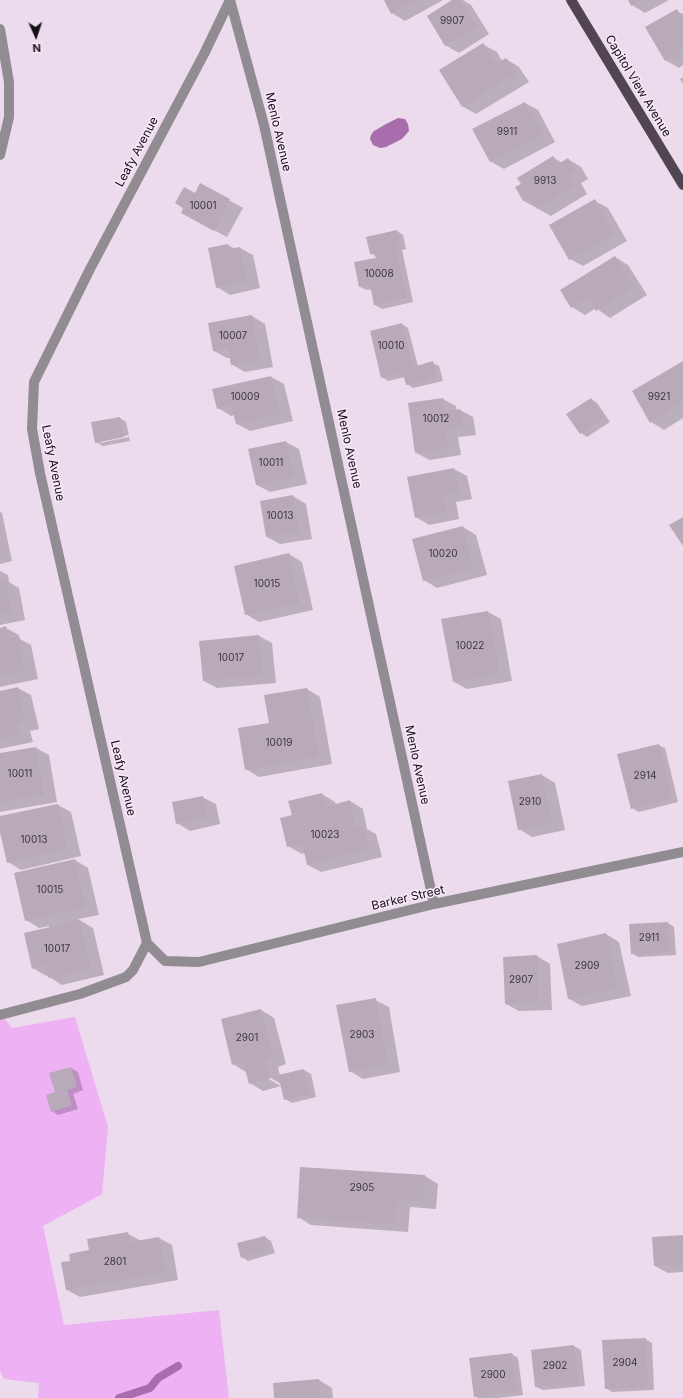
<!DOCTYPE html>
<html>
<head>
<meta charset="utf-8">
<style>
  body { margin:0 }
  #map { position:relative; width:683px; height:1398px; overflow:hidden; background:#ebdbec; font-family:Inter,sans-serif }
  canvas { display:block }
  .north { position:absolute; left:16px; top:16px; width:40px; height:40px; -webkit-text-stroke:3px #f8e9fa; paint-order:stroke; rotate:177deg; font-size:11px; font-weight:700; line-height:16px; text-align:center; color:#140f15 }
  .north::after { content:''; display:block; margin:auto; width:14px; height:18px; background:#140f15; clip-path:polygon(50% 0,100% 100%,50% 72%,0 100%) }
</style>
</head>
<body>
<div id="map">
<canvas width="683" height="1398"></canvas>
<div class="north">N</div>
</div>
<script>
const ctx = document.querySelector('canvas').getContext('2d');
ctx.lineJoin = 'round';
function paint(path, color) {
  ctx.fillStyle = color;
  ctx.fill(path, 'evenodd');
}
function poly(rows) {
  const path = new Path2D();
  for (const r of rows) {
    path.moveTo(r[0], r[1]);
    for (let i = 2; i < r.length; i += 2) path.lineTo(r[i], r[i + 1]);
  }
  return path;
}
function trace(path, color, width, dash) {
  ctx.strokeStyle = color;
  ctx.lineWidth = width;
  ctx.lineCap = dash ? 'butt' : 'round';
  ctx.setLineDash(dash || []);
  ctx.stroke(path);
}
function write(font, color, halo, rows, align = 'center') {
  ctx.font = font + ' Inter,sans-serif';
  ctx.lineWidth = 3;
  ctx.setLineDash([]);
  ctx.textBaseline = 'middle';
  ctx.strokeStyle = halo;
  ctx.fillStyle = color;
  for (const [text, x, y, turn = 0] of rows) {
    ctx.save();
    ctx.translate(x, y);
    ctx.rotate((+turn || 0) * Math.PI / 180);
    ctx.textAlign = isNaN(turn) ? turn : align;
    if (halo) ctx.strokeText(text, 0, 0);
    ctx.fillText(text, 0, 0);
    ctx.restore();
  }
}
paint(poly([
  [0,1013,12,1028,75,1017,108,1127,102,1194,43,1226,64,1325,219,1310,229,1398,38,1398,39,1383,4,1379,0,1371]
]), '#eeb2f4');
paint(poly([
  [398,118,405,119,408,124,409,131,402,139,386,147,380,148,373,145,370,139,371,135,374,131,386,124]
]), '#a76dad');
paint(poly([
  [385,0,443,0,405,21,392,13],
  [454,0,463,0,471,5,489,34,459,53,445,45],
  [629,0,669,0,645,13,632,5],
  [677,11,683,14,683,65,679,68,665,60],
  [484,45,497,52,502,61,506,59,519,67,529,82,476,114,462,106],
  [683,77,683,84,680,79],
  [525,103,538,110,555,142,504,169,490,161],
  [553,157,562,163,568,159,581,167,588,179,581,183,587,194,551,216,524,201,516,188,522,184],
  [200,184,243,208,227,237,195,220,195,194],
  [595,201,608,208,627,241,583,266,570,259],
  [397,231,403,235,406,249,402,250,413,302,382,309,375,305,372,289,367,290,360,287,377,258,376,256,370,253],
  [228,245,235,249,240,248,253,255,260,288,230,295,217,287],
  [615,257,628,265,647,295,610,318,596,308,585,315,572,307],
  [252,316,265,324,273,367,245,372,231,364,230,358,227,358,214,351,210,324],
  [402,324,408,328,418,366,433,363,439,366,443,381,413,388,407,384,405,377,388,381,382,377],
  [683,362,683,418,664,430,651,422],
  [271,377,284,384,293,421,250,431,237,424,234,415,231,416,218,408,213,390],
  [443,399,456,406,456,410,460,410,473,417,476,435,458,437,461,455,430,460,416,453],
  [591,399,597,403,610,422,587,437,581,433],
  [120,418,126,422,130,441,103,446,96,442],
  [129,435,129,437,100,443,100,441],
  [286,442,299,449,307,484,270,492,257,485,249,450],
  [454,469,467,476,472,499,456,502,459,519,429,525,416,517],
  [293,496,306,504,312,539,280,544,267,537,262,502],
  [0,512,2,513,12,561,0,564],
  [463,527,476,535,487,575,437,588,424,580],
  [289,554,302,562,313,610,259,622,246,614],
  [0,571,8,575,9,582,19,588,25,620,0,625],
  [488,612,501,619,512,681,467,689,454,682],
  [6,628,19,635,20,639,31,645,38,679,0,687,0,629],
  [259,636,272,643,276,683,217,688,204,681,200,642],
  [18,688,31,695,39,729,30,731,33,742,0,749,0,692],
  [307,689,320,697,332,764,259,777,246,769],
  [658,745,665,748,678,802,639,812,632,808],
  [36,748,49,755,57,802,0,812,0,754],
  [542,775,555,783,565,830,532,837,519,829],
  [322,794,335,802,336,805,350,801,363,809,367,829,376,834,382,857,321,872,308,865,305,853,302,854,288,846],
  [202,797,216,804,220,824,190,831,177,823],
  [58,805,71,812,81,856,21,870,8,862,0,827,0,817],
  [75,860,88,868,99,915,78,919,93,928,104,975,62,985,49,977,49,975,46,976,33,968,49,928,49,926,39,928,26,920],
  [668,923,674,927,676,955,638,957,632,953],
  [606,934,619,942,631,996,582,1006,569,999],
  [537,956,550,964,552,1010,519,1011,506,1004],
  [375,1000,389,1007,400,1072,363,1079,350,1071],
  [261,1010,274,1018,286,1064,278,1067,280,1076,304,1070,311,1074,316,1097,292,1103,285,1099,281,1084,266,1075,265,1077,281,1086,263,1091,250,1083,246,1072,233,1064],
  [71,1068,78,1072,83,1090,73,1094,78,1109,58,1115,52,1111,57,1093],
  [425,1176,438,1184,436,1209,410,1207,408,1232,311,1225,298,1217],
  [127,1233,141,1241,159,1238,172,1245,178,1280,80,1297,67,1290,71,1261,90,1251],
  [683,1236,683,1272,668,1273,655,1266],
  [265,1237,271,1241,275,1253,248,1261,242,1257],
  [645,1339,652,1343,654,1390,612,1392,606,1388],
  [574,1346,581,1350,585,1386,543,1390,536,1387,532,1351],
  [512,1354,518,1358,523,1395,498,1398,478,1398,475,1396],
  [319,1380,332,1388,333,1398,275,1398]
]), '#0003');
trace(poly([
  [119,1398,150,1388,158,1378,178,1366]
]), '#a76dad', 8);
paint(poly([
  [384,0,416,0,391,14],
  [452,0,461,0,477,27,445,46,427,16],
  [628,0,642,0,631,6],
  [677,9,683,20,683,47,678,50,682,57,674,61,672,56,665,61,645,27],
  [483,43,496,64,506,58,516,74,462,107,439,70],
  [525,102,543,135,490,162,472,129],
  [553,156,558,164,568,158,576,171,569,176,575,186,537,209,530,198,523,201,515,187,521,184,517,178],
  [200,183,230,199,214,231,181,213,183,208,175,203,184,187,195,193],
  [595,199,615,234,569,260,549,225],
  [397,230,400,246,396,247,407,298,374,305,370,285,359,287,354,262,376,258,374,253,370,254,366,237],
  [228,244,229,249,240,247,247,281,216,288,208,248],
  [615,256,634,287,596,311,588,298,571,308,560,290],
  [252,315,260,360,231,365,228,348,213,351,208,323],
  [402,323,413,367,433,361,437,378,406,385,403,373,381,378,370,331],
  [683,361,683,402,650,423,632,391],
  [271,376,280,414,236,424,231,405,217,409,212,389],
  [443,398,445,411,460,409,463,427,445,430,448,448,415,453,408,403],
  [591,398,604,418,580,434,566,414],
  [120,417,124,437,95,443,91,422],
  [286,441,295,477,256,485,248,449],
  [454,468,459,492,443,495,447,512,415,518,407,477],
  [293,495,299,532,266,537,260,501],
  [683,517,683,546,669,525],
  [463,526,474,568,423,581,412,539],
  [289,553,300,603,245,615,234,566],
  [6,579,12,613,0,615,0,580],
  [488,611,500,674,453,682,441,619],
  [6,626,9,638,18,636,25,672,0,677,0,628],
  [259,635,263,676,203,681,199,641],
  [18,687,26,722,18,723,20,735,0,739,0,691],
  [307,688,319,757,245,770,238,728,269,723,264,695],
  [659,744,672,799,631,809,617,754],
  [36,747,44,795,0,802,0,753],
  [542,774,553,823,518,830,508,781],
  [322,793,325,807,350,800,356,827,363,826,369,850,307,865,302,843,287,847,280,818,292,815,288,801],
  [203,796,207,817,176,824,172,802],
  [58,804,68,849,7,863,0,832,0,816],
  [75,859,86,907,25,921,14,873],
  [80,920,91,968,48,978,45,965,32,969,24,933],
  [668,922,669,952,631,954,629,924],
  [606,933,618,988,568,999,557,944],
  [537,955,539,1003,505,1004,503,957],
  [376,998,388,1064,349,1072,336,1005],
  [261,1009,273,1057,265,1059,270,1079,249,1084,243,1062,232,1065,221,1019],
  [71,1067,77,1087,67,1090,72,1105,51,1112,46,1095,55,1092,49,1073],
  [304,1069,310,1094,284,1100,278,1075],
  [300,1167,425,1175,423,1202,397,1200,395,1225,297,1218],
  [128,1232,130,1242,159,1237,166,1273,66,1290,61,1262,70,1261,69,1254,89,1250,87,1239],
  [683,1235,683,1265,654,1266,652,1237],
  [265,1236,269,1250,241,1258,237,1243],
  [646,1338,648,1387,605,1389,602,1340],
  [574,1345,578,1383,535,1387,531,1350],
  [512,1353,517,1392,474,1397,469,1358],
  [319,1379,321,1398,274,1398,273,1383]
]), '#b9aaba');
trace(poly([
  [230,0,264,125,434,904],
  [0,29,9,82,9,117,0,155],
  [147,943,40,473,32,429,34,382,90,269,204,54,230,0],
  [147,943,165,961,199,962,434,904,683,852],
  [0,1015,80,994,126,977,133,970,147,943]
]), '#918b92', 10);
trace(poly([
  [571,0,683,185]
]), '#504551', 10);
write('10px', '#3d363e', null, [
  ["9907",452,21],
  ["9911",507,132],
  ["9913",545,181],
  ["10001",203,206],
  ["10008",379,274],
  ["10007",233,336],
  ["10010",391,346],
  ["10009",245,397],
  ["9921",659,397],
  ["10012",436,419],
  ["10011",271,463],
  ["10013",280,516],
  ["10020",443,554],
  ["10015",267,584],
  ["10022",470,646],
  ["10017",231,658],
  ["10019",279,743],
  ["10011",20,774],
  ["2914",645,776],
  ["2910",530,802],
  ["10023",325,835],
  ["10013",34,840],
  ["10015",50,890],
  ["2911",649,938],
  ["10017",57,949],
  ["2909",587,966],
  ["2907",521,980],
  ["2903",362,1035],
  ["2901",247,1038],
  ["2905",362,1188],
  ["2801",115,1262],
  ["2904",625,1363],
  ["2902",555,1366],
  ["2900",493,1375]
]);
write('12px', '#140f15', '#f8e9fa', [
  ["Capitol View Avenue",638,86,59],
  ["Menlo Avenue",278,132,77],
  ["Leafy Avenue",137,152,-62],
  ["Menlo Avenue",349,449,78],
  ["Leafy Avenue",53,463,79],
  ["Menlo Avenue",417,765,78],
  ["Leafy Avenue",123,778,77],
  ["Barker Street",408,898,-13]
]);
</script>
</body>
</html>
